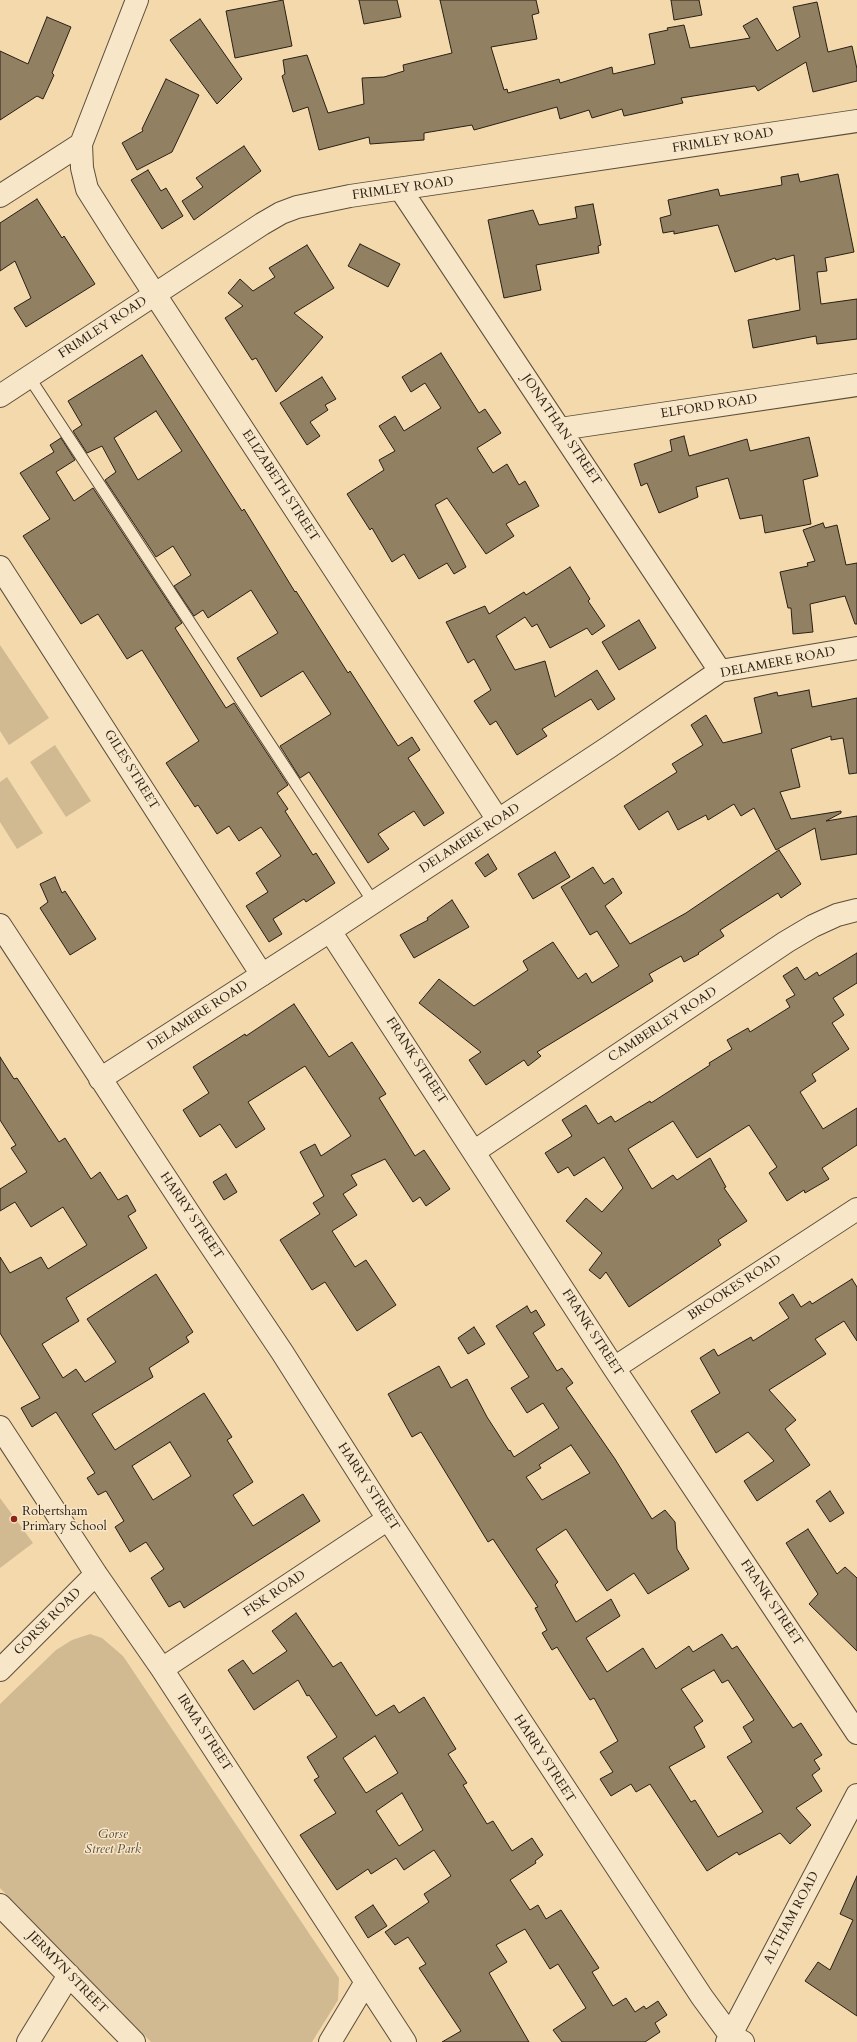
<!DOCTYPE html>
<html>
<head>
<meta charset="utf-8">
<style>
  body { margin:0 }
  canvas { display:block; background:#f3d9ab }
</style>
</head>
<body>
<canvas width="857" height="2042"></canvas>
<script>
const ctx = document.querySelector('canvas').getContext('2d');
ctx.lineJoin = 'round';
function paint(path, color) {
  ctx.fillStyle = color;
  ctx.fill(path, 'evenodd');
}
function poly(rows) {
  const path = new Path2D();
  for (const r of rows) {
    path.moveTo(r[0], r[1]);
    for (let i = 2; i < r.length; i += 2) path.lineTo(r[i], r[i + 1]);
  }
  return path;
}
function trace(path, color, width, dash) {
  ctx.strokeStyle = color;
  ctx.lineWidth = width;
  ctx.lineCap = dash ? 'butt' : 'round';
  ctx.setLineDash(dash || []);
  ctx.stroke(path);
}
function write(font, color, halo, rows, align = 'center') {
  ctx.font = font + ' Cardo,serif';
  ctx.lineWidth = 3;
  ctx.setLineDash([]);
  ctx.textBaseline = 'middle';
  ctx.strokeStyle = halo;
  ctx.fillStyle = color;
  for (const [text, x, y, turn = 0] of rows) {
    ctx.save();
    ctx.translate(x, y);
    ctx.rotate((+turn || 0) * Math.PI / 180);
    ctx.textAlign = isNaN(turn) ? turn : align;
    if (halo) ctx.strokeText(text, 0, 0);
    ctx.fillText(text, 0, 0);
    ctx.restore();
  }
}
paint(poly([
  [0,645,49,718,9,745,0,731],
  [55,745,91,801,66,817,30,762],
  [7,777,43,833,17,849,0,822,0,782],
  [0,1498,33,1543,0,1568],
  [90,1634,102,1638,123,1656,339,1978,338,2000,312,2042,151,2042,0,1888,0,1704,56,1650,72,1640]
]), '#d1b992');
const building = poly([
  [283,0,292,46,235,58,226,11,283,0],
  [359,0,397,0,401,17,364,24,359,0],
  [440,0,536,0,539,13,532,15,537,39,491,47,504,90,507,89,508,93,559,79,560,83,612,67,613,74,655,64,649,34,668,30,667,28,684,25,690,48,750,38,743,26,757,18,777,51,800,37,793,7,817,2,828,52,852,46,857,69,857,81,813,92,806,62,758,91,755,86,681,98,683,103,624,116,622,109,592,118,589,110,560,119,557,107,474,130,472,125,424,133,424,140,370,144,369,137,319,150,308,107,293,112,282,76,285,74,283,60,307,55,328,113,364,104,362,78,384,77,404,71,403,65,452,53,440,0],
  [671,0,699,0,702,15,674,20,671,0],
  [47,17,71,27,52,73,54,75,43,99,37,96,0,120,0,51,28,64,47,17],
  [200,19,242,79,217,104,170,40,200,19],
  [166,79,199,95,172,152,137,170,122,143,143,131,142,129,166,79],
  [244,146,261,171,194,220,182,201,203,187,196,178,244,146],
  [148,170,161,191,166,188,183,216,162,229,131,180,148,170],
  [798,174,800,182,838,174,854,252,825,258,827,271,817,272,821,304,857,299,857,339,817,344,816,336,753,348,748,320,800,310,794,255,776,260,775,258,735,272,718,225,674,234,674,231,663,233,660,218,671,215,668,200,718,189,720,196,782,185,781,177,798,174],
  [37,199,62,238,64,236,95,284,26,327,14,308,31,298,15,261,0,271,0,223,37,199],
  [593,204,601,245,598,246,599,253,536,265,541,290,504,298,488,220,533,210,539,225,577,218,575,207,593,204],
  [360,244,400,264,388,287,348,266,360,244],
  [307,245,334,288,294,313,323,337,276,392,256,358,252,360,225,318,243,306,228,293,240,279,253,291,275,277,269,268,307,245],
  [441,353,479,413,485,409,501,433,477,448,493,473,507,464,519,485,525,481,539,506,506,524,514,536,486,554,447,498,435,505,466,567,454,574,447,563,419,579,404,554,392,562,372,528,370,530,347,494,384,470,379,460,395,451,379,426,395,416,404,431,441,408,425,383,411,392,402,377,441,353],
  [142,355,242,511,244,509,295,592,296,591,348,673,350,671,398,746,412,737,420,750,408,758,444,813,424,826,414,811,378,834,389,849,368,863,309,772,300,778,280,746,331,714,303,671,261,697,237,658,278,633,251,590,208,618,203,610,194,616,174,586,191,575,173,546,156,557,105,480,116,472,102,446,87,453,73,431,82,425,68,401,142,355],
  [156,411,182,451,138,480,114,438,156,411],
  [322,377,336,399,325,405,328,410,310,422,320,436,307,445,280,403,322,377],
  [684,436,689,456,747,439,750,451,809,437,818,476,803,480,811,524,765,533,762,515,740,519,728,478,696,487,698,497,659,513,647,483,641,486,634,464,672,451,670,440,684,436],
  [61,438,75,460,56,472,74,501,93,488,182,623,175,628,226,708,234,703,288,785,277,793,288,809,285,811,313,855,316,853,335,883,306,902,304,899,273,919,282,934,269,942,246,906,268,892,256,873,281,856,261,827,239,841,229,826,217,834,198,805,195,807,166,763,199,741,142,650,127,659,98,614,81,624,23,536,50,519,20,473,54,452,50,445,61,438],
  [823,523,825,528,837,525,846,565,857,563,857,624,855,624,845,596,810,604,813,632,793,634,791,608,788,608,780,572,808,566,807,563,815,561,803,530,823,523],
  [570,567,590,599,588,601,605,626,592,635,587,628,550,648,537,624,532,627,525,617,496,636,515,670,545,661,555,697,597,670,615,699,598,710,591,699,542,729,547,736,517,755,496,721,490,725,474,701,491,690,474,659,468,663,446,622,485,606,489,614,524,592,526,595,570,567],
  [639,620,656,648,619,670,602,642,639,620],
  [809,690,812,707,857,698,857,773,849,774,843,738,831,740,831,736,791,749,800,787,780,792,791,819,841,811,841,813,826,821,857,816,857,854,821,860,815,828,776,850,754,808,741,816,734,804,708,820,706,815,678,830,668,811,639,830,624,806,677,772,672,764,703,745,691,725,706,715,723,743,762,733,754,698,777,692,778,696,809,690],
  [779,850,801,884,781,898,778,893,720,930,724,936,698,953,699,954,684,962,681,956,649,974,653,981,537,1052,541,1056,528,1066,524,1060,486,1085,469,1060,481,1052,419,1003,439,979,474,1006,528,970,523,961,553,942,578,979,586,973,592,983,619,966,597,931,590,935,561,887,593,867,604,884,613,878,622,893,605,906,630,944,686,913,779,850],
  [555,852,570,877,533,899,518,874,555,852],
  [488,854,497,869,485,877,475,863,488,854],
  [55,877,62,893,65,891,96,939,70,955,40,908,48,902,40,884,55,877],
  [452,900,469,927,414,958,400,935,428,920,427,918,452,900],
  [857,953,857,983,833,998,844,1015,832,1023,849,1049,812,1074,816,1081,800,1092,823,1129,857,1108,857,1145,822,1168,829,1179,805,1193,804,1190,787,1201,769,1173,777,1167,749,1125,697,1158,673,1121,628,1149,652,1189,673,1175,677,1180,710,1158,726,1187,724,1188,747,1221,718,1240,721,1245,629,1307,606,1272,600,1279,589,1270,602,1253,566,1221,586,1198,602,1212,623,1188,604,1157,574,1176,568,1167,558,1173,545,1153,572,1136,562,1120,586,1105,598,1124,611,1116,615,1122,650,1101,651,1103,710,1065,709,1063,732,1049,727,1040,748,1028,750,1032,790,1007,786,1000,795,995,783,976,797,967,805,980,817,972,819,976,857,953],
  [294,1004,329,1057,352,1042,386,1094,379,1098,415,1156,424,1150,450,1189,426,1206,420,1197,413,1202,385,1159,351,1175,357,1185,343,1194,357,1215,332,1231,355,1267,366,1260,396,1305,357,1331,325,1282,312,1290,280,1240,320,1214,313,1203,324,1196,300,1152,315,1144,321,1156,351,1136,305,1066,248,1102,265,1129,236,1148,220,1124,200,1137,183,1110,209,1093,193,1067,245,1034,246,1036,294,1004],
  [0,1057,14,1079,17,1078,59,1142,65,1138,91,1179,100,1172,118,1200,127,1195,136,1211,128,1216,147,1248,66,1298,79,1321,42,1344,63,1378,76,1369,85,1382,116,1362,87,1319,156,1274,193,1332,186,1337,189,1342,149,1368,153,1377,92,1414,115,1450,204,1393,232,1437,227,1440,253,1482,233,1495,253,1526,303,1494,320,1521,184,1608,180,1601,169,1607,151,1578,164,1569,146,1542,130,1552,115,1527,124,1521,106,1491,98,1495,87,1478,95,1473,56,1412,32,1427,21,1408,40,1398,0,1333,0,1257,10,1273,41,1257,48,1269,87,1245,63,1207,31,1227,15,1202,0,1211,0,1189,27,1172,11,1148,16,1145,0,1120,0,1057],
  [170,1442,191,1476,153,1500,132,1466,170,1442],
  [226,1174,237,1192,224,1200,213,1182,226,1174],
  [852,1279,857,1287,857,1341,844,1321,815,1339,826,1354,769,1390,796,1420,785,1429,810,1465,757,1501,744,1481,774,1461,748,1432,716,1453,691,1411,720,1393,700,1358,714,1349,718,1356,751,1337,753,1341,789,1318,779,1303,793,1294,801,1307,810,1301,812,1304,852,1279],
  [527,1306,531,1313,536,1310,545,1325,533,1333,557,1371,562,1368,573,1383,566,1388,615,1459,652,1519,665,1510,675,1522,677,1549,689,1569,648,1594,634,1573,607,1591,566,1529,536,1549,558,1582,555,1585,576,1622,611,1599,620,1616,586,1638,607,1672,643,1648,656,1669,689,1646,693,1652,722,1634,732,1649,737,1646,793,1728,801,1723,822,1755,814,1760,820,1769,812,1775,822,1791,796,1808,811,1825,790,1844,780,1833,739,1855,737,1852,707,1871,650,1784,636,1792,631,1784,611,1796,600,1779,613,1772,600,1752,618,1741,594,1698,590,1700,557,1647,552,1650,542,1633,547,1630,535,1608,538,1607,493,1539,488,1542,421,1432,412,1437,388,1394,439,1366,451,1388,467,1379,487,1417,509,1451,510,1450,514,1457,559,1428,543,1403,527,1413,511,1388,529,1377,496,1326,527,1306],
  [571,1445,590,1473,542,1500,526,1477,541,1468,539,1465,571,1445],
  [714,1670,722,1683,728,1680,754,1720,743,1727,752,1742,727,1757,763,1812,718,1837,695,1800,691,1802,669,1767,705,1747,694,1727,703,1721,681,1689,714,1670],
  [474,1327,485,1344,468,1354,458,1338,474,1327],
  [830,1491,844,1513,830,1522,816,1501,830,1491],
  [808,1529,837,1574,845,1567,857,1578,857,1651,809,1604,818,1594,786,1543,808,1529],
  [296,1613,333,1667,341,1662,376,1716,394,1705,399,1713,424,1697,456,1749,448,1754,467,1783,463,1785,487,1824,493,1821,512,1851,532,1838,543,1855,535,1861,536,1863,510,1880,530,1910,538,1905,546,1919,561,1910,599,1968,592,1972,613,2006,626,1998,635,2012,644,2006,646,2009,658,2001,667,2015,655,2023,660,2032,645,2042,562,2042,553,2030,586,2008,558,1964,550,1969,525,1929,496,1945,507,1962,489,1973,529,2042,442,2042,461,2031,419,1968,426,1964,408,1937,395,1945,385,1932,429,1902,424,1894,451,1876,434,1850,404,1870,396,1858,371,1874,368,1869,337,1890,300,1835,336,1813,314,1780,319,1777,307,1757,337,1737,309,1695,307,1696,298,1680,254,1710,228,1670,243,1660,253,1674,287,1651,272,1631,296,1613],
  [375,1736,398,1773,366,1793,343,1758,375,1736],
  [402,1793,423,1830,399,1846,376,1811,402,1793],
  [857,1876,857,2016,805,1981,818,1962,830,1970,853,1920,840,1914,857,1876],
  [373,1905,387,1926,368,1938,355,1917,373,1905]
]);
paint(building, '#928063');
trace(building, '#291f16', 1);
const lane = poly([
  [29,377,374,903]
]);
const street = poly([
  [137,0,81,144,82,168,87,189,118,238,498,820],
  [401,190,720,671],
  [0,196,81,144],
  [0,396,262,224,281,213,297,207,350,196,857,121],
  [560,429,857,385],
  [0,567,262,975],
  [0,925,196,1224,282,1352,388,1519,702,1997,730,2035,743,2042],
  [330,931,614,1368,857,1733],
  [100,1079,330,931,609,747,720,671,857,648],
  [475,1151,786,942,813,926,837,915,857,910],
  [614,1368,857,1209],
  [0,1427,96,1574,162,1669,405,2042],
  [162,1669,388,1519],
  [0,1670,96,1574],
  [0,1905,134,2042],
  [28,2042,69,1975],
  [330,2042,366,1982],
  [727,2042,857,1795]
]);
trace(lane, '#5c4e3b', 13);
trace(street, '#5c4e3b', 24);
trace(lane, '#f7e6c8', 11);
trace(street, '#f7e6c8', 22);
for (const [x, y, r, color] of [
  [14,1519,4,"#8f2418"]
]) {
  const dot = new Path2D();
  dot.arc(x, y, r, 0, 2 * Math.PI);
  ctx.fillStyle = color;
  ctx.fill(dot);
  trace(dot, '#f7e6c8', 1.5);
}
write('13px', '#291f16', '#f7e6c8', [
  ["FRIMLEY ROAD",723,141,-9],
  ["FRIMLEY ROAD",403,189,-8],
  ["FRIMLEY ROAD",103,328,-33],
  ["ELFORD ROAD",709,407,-9],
  ["JONATHAN STREET",561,430,56],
  ["ELIZABETH STREET",280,486,57],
  ["DELAMERE ROAD",778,663,-11],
  ["GILES STREET",131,770,58],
  ["DELAMERE ROAD",470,839,-33],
  ["DELAMERE ROAD",198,1016,-33],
  ["CAMBERLEY ROAD",663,1025,-33],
  ["FRANK STREET",416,1061,57],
  ["HARRY STREET",191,1216,56],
  ["BROOKES ROAD",735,1288,-33],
  ["FRANK STREET",592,1333,57],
  ["HARRY STREET",368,1487,57],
  ["FISK ROAD",275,1594,-34],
  ["FRANK STREET",771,1603,56],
  ["GORSE ROAD",48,1622,-45],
  ["IRMA STREET",204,1733,57],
  ["HARRY STREET",544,1759,57],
  ["ALTHAM ROAD",792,1918,-62],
  ["JERMYN STREET",67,1973,46]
]);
write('13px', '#291f16', '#f7e6c8', [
  ["Robertsham",22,1512],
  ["Primary School",22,1527]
], 'left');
write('italic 13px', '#5b4d3b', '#f7e6c8', [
  ["Gorse",113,1835],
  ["Street Park",113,1850]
]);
</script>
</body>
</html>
